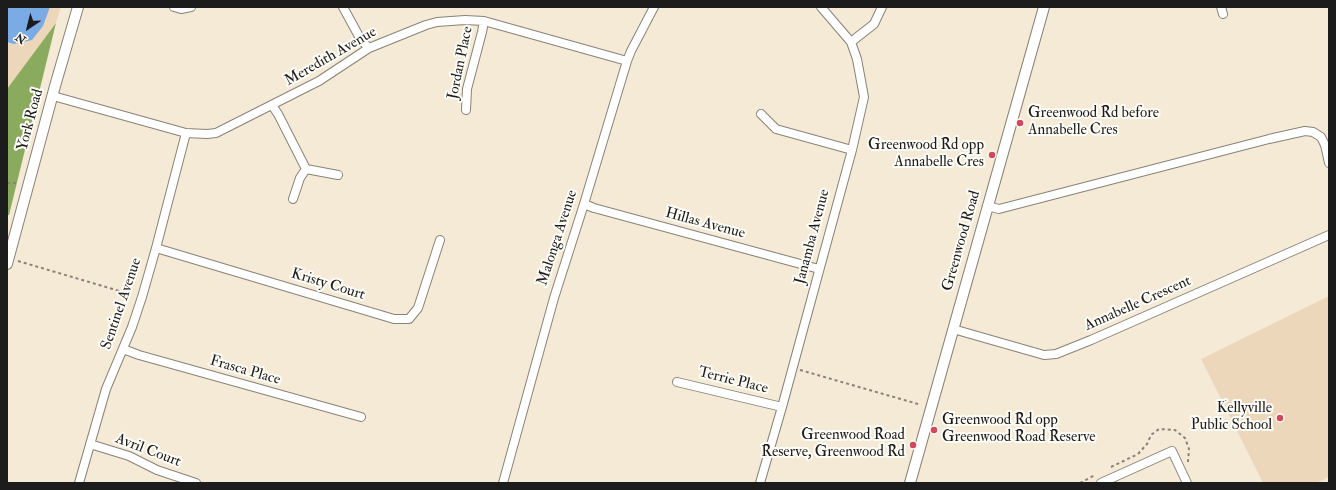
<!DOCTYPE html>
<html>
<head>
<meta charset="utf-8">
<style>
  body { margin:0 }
  #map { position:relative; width:1336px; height:490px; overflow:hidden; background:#f5ead5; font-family:"IM FELL Double Pica",serif }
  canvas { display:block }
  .frame { position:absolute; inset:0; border:8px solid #1c1c1c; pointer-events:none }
  .north { position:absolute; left:8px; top:8px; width:40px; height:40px; -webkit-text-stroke:3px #fdfcf7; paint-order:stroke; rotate:215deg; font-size:11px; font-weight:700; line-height:16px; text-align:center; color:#1c1c1c }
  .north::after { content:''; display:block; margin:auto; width:14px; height:18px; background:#1c1c1c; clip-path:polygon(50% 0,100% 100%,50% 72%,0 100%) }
</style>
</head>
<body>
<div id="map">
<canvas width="1336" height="490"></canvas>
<div class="frame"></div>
<div class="north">N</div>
</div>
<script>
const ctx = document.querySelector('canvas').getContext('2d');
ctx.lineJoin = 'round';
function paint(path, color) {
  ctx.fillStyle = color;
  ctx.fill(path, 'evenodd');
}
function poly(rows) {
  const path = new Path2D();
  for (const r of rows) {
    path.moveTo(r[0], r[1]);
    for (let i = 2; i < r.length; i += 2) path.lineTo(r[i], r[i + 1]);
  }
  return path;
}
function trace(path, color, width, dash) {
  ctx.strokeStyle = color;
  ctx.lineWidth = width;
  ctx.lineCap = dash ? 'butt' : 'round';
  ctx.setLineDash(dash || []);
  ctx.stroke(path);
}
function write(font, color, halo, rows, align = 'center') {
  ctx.font = font + ' "IM FELL Double Pica",serif';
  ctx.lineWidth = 4;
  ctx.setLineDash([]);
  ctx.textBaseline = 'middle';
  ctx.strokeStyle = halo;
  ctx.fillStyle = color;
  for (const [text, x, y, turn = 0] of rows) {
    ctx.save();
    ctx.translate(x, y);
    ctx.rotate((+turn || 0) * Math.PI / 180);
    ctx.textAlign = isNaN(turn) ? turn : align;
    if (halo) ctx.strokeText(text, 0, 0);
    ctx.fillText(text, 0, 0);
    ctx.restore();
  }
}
paint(poly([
  [7,7,61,7,56,23,7,89],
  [1329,296,1329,477,1316,483,1263,483,1201,359]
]), '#edd7bb');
paint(poly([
  [56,23,9,215,7,215,7,89]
]), '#8aaa5d');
paint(poly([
  [7,7,50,7,43,26,32,40,14,44,7,42]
]), '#7aabe5');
const minor = poly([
  [174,7,181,9,191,7],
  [343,7,361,40,369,48],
  [1221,7,1223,14],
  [851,42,874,24,882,7],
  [53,96,186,133,207,134,216,133,319,81,369,48,426,25,437,22,465,20,484,21,627,61],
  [272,105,278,114,306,169,338,175],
  [466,110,467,89,482,32,484,21],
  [761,114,776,129,852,150],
  [293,199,300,178,306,169],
  [584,204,594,208,819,269],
  [987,206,999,209,1269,139,1305,131,1313,132,1321,137,1325,145,1329,163],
  [156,248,394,319,409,319,418,308,440,240],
  [953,329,1044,355,1056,354,1091,340,1329,235],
  [123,349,139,355,361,417],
  [677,382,782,407],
  [90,444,129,456,157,470,196,483],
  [79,483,106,389,132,327,142,297,156,248,186,133],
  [503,483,554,298,584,204,627,61,631,51,654,7],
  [760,483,782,407,852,150,864,97,857,59,851,42,821,7],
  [1101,483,1172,451,1187,483]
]);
const tertiary = poly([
  [7,264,55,86,78,7],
  [910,483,1044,7]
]);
trace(minor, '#888378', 10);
trace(tertiary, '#888378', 12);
trace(poly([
  [7,183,19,183],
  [18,261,133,295],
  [800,370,918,404],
  [1111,467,1138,454,1147,444,1151,435,1159,429,1175,430,1185,438,1189,449,1188,462],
  [1080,483,1095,475]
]), '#888378', 2, [3, 3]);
trace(minor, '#fff', 8);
trace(tertiary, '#fff', 10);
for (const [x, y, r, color] of [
  [1020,123,4,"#d1495b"],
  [992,155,4,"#d1495b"],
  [1280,418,4,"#d1495b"],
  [934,430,4,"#d1495b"],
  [913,445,4,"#d1495b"]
]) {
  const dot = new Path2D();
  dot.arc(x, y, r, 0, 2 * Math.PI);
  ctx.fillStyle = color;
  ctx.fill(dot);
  trace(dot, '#fdfcf7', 1.5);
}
write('15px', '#1c1c1c', '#fdfcf7', [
  ["Meredith Avenue",331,57,-30],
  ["Jordan Place",461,63,-78],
  ["York Road",31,120,-75],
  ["Hillas Avenue",705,224,15],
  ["Janamba Avenue",813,237,-75],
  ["Malonga Avenue",558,238,-72],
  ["Greenwood Road",962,241,-74],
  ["Kristy Court",328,285,17],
  ["Sentinel Avenue",122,304,-71],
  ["Annabelle Crescent",1138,304,-24],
  ["Frasca Place",245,371,16],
  ["Terrie Place",733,381,14],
  ["Avril Court",148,451,21]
]);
write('15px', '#1c1c1c', '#fdfcf7', [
  ["Greenwood Rd before",1028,114,"left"],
  ["Annabelle Cres",1028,131,"left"],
  ["Greenwood Rd opp",984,146],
  ["Annabelle Cres",984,163],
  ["Kellyville",1272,409],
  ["Public School",1272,426],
  ["Greenwood Rd opp",942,421,"left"],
  ["Greenwood Road Reserve",942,438,"left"],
  ["Greenwood Road",905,436],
  ["Reserve, Greenwood Rd",905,453]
], 'right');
</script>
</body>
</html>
